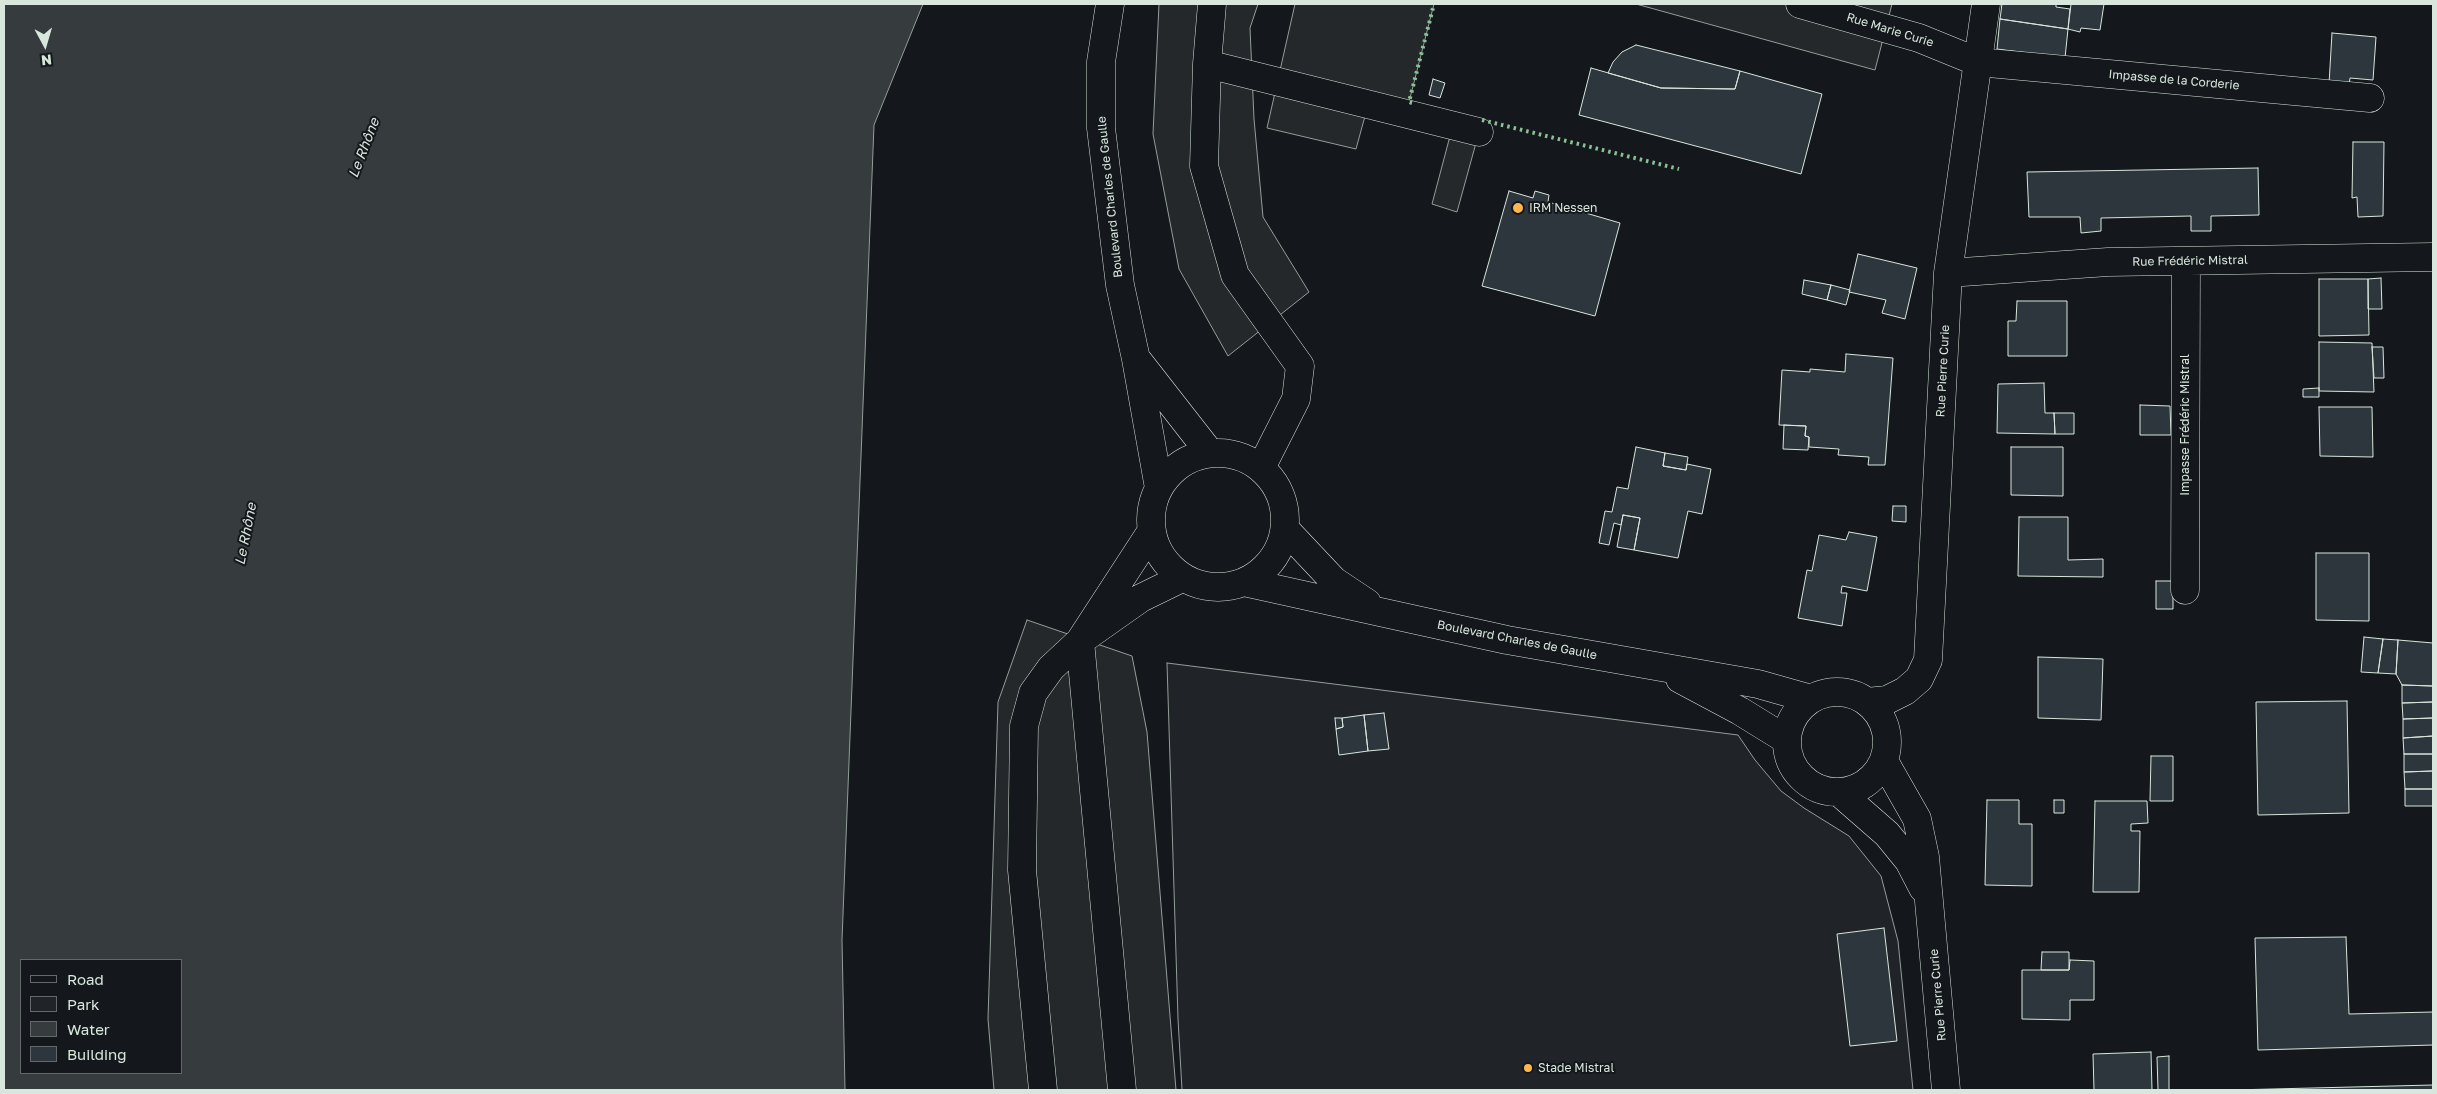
<!DOCTYPE html>
<html>
<head>
<meta charset="utf-8">
<style>
  body { margin:0 }
  #map { position:relative; width:2437px; height:1094px; overflow:hidden; background:#14181c; font-family:"Golos Text",sans-serif }
  canvas { display:block }
  .frame { position:absolute; inset:0; border:5px solid #d8e6dc; pointer-events:none }
  .legend { position:absolute; left:20px; top:959px; width:162px; height:115px; box-sizing:border-box; background:#14181c; border:1px solid #626a69; margin:0; padding:6px 9px; list-style:none; font-size:15px; color:#d8e6dc }
  .legend li { display:flex; align-items:center; gap:10px; height:25px }
  .legend b { width:25px; border:1px solid #626a69 }
  .north { position:absolute; left:20px; top:20px; width:50px; height:50px; -webkit-text-stroke:4px #14181c; paint-order:stroke; rotate:174deg; font-size:14px; font-weight:700; line-height:20px; text-align:center; color:#d8e6dc }
  .north::after { content:''; display:block; margin:auto; width:18px; height:22px; background:#d8e6dc; clip-path:polygon(50% 0,100% 100%,50% 72%,0 100%) }
</style>
</head>
<body>
<div id="map">
<canvas width="2437" height="1094"></canvas>
<div class="frame"></div>
<ul class="legend">
<li><b style="height:6px;background:#14181c"></b>Road</li>
<li><b style="height:14px;background:#202428"></b>Park</li>
<li><b style="height:14px;background:#363b3e"></b>Water</li>
<li><b style="height:14px;background:#2c363c"></b>Building</li>
</ul>
<div class="north">N</div>
</div>
<script>
const ctx = document.querySelector('canvas').getContext('2d');
ctx.lineJoin = 'round';
function paint(path, color) {
  ctx.fillStyle = color;
  ctx.fill(path, 'evenodd');
}
function poly(rows) {
  const path = new Path2D();
  for (const r of rows) {
    if (r.length === 3) {
      path.moveTo(r[0] + r[2], r[1]);
      path.arc(r[0], r[1], r[2], 0, 2 * Math.PI);
      continue;
    }
    path.moveTo(r[0], r[1]);
    for (let i = 2; i < r.length; i += 2) path.lineTo(r[i], r[i + 1]);
  }
  return path;
}
function trace(path, color, width, dash) {
  ctx.strokeStyle = color;
  ctx.lineWidth = width;
  ctx.lineCap = dash ? 'butt' : 'round';
  ctx.setLineDash(dash || []);
  ctx.stroke(path);
}
function write(font, color, halo, rows, align = 'center') {
  ctx.font = font + ' "Golos Text",sans-serif';
  ctx.lineWidth = 4;
  ctx.setLineDash([]);
  ctx.textBaseline = 'middle';
  ctx.strokeStyle = halo;
  ctx.fillStyle = color;
  for (const [text, x, y, turn = 0] of rows) {
    ctx.save();
    ctx.translate(x, y);
    ctx.rotate((+turn || 0) * Math.PI / 180);
    ctx.textAlign = isNaN(turn) ? turn : align;
    if (halo) ctx.strokeText(text, 0, 0);
    ctx.fillText(text, 0, 0);
    ctx.restore();
  }
}
const green = poly([
  [1167,663,1738,735,1755,760,1781,791,1804,808,1849,836,1881,876,1898,941,1913,1090,1182,1090,1178,1019,1167,663]
]);
paint(green, '#202428');
trace(green, '#939e99', 1);
const parking = poly([
  [1159,4,1258,4,1250,28,1254,119,1263,217,1309,292,1228,356,1179,269,1153,134,1159,4],
  [1295,4,1434,4,1409,102,1479,132,1457,212,1432,204,1450,136,1365,116,1356,149,1267,128,1295,4],
  [1636,4,1892,4,1875,70,1636,4],
  [1027,620,1132,656,1147,732,1176,1090,994,1090,988,1019,998,702,1027,620]
]);
paint(parking, '#24282b');
trace(parking, '#939e99', 1);
const water = poly([
  [4,4,923,4,874,125,842,940,845,1090,4,1090,4,4],
  [21,960,181,960,181,1073,21,1073,21,960]
]);
paint(water, '#363b3e');
trace(water, '#939e99', 1);
const building = poly([
  [2002,4,2056,4,2056,7,2070,9,2068,29,2000,19,2002,4],
  [2071,4,2104,4,2100,30,2081,28,2080,32,2068,29,2071,4],
  [2000,19,2068,29,2065,58,1997,49,2000,19],
  [2332,33,2376,37,2373,80,2350,78,2349,86,2329,84,2332,33],
  [1636,45,1740,71,1735,89,1661,88,1608,73,1613,62,1622,52,1636,45],
  [1591,68,1661,88,1735,89,1740,71,1822,94,1801,174,1579,115,1591,68],
  [1433,79,1445,83,1440,98,1429,95,1433,79],
  [2353,142,2384,142,2383,216,2358,217,2357,197,2352,198,2353,142],
  [2258,168,2259,215,2211,216,2211,231,2191,231,2191,216,2101,218,2101,231,2081,233,2080,217,2029,217,2027,172,2258,168],
  [1509,191,1533,198,1535,191,1549,195,1548,202,1620,223,1595,316,1482,286,1509,191],
  [1858,254,1917,268,1905,319,1882,313,1886,300,1849,292,1858,254],
  [2381,278,2382,309,2368,309,2368,279,2381,278],
  [2319,279,2368,279,2369,335,2319,336,2319,279],
  [1804,280,1831,285,1827,300,1802,294,1804,280],
  [1831,285,1850,290,1846,305,1827,300,1831,285],
  [2017,301,2067,301,2067,356,2008,356,2008,321,2016,321,2017,301],
  [2319,342,2372,343,2374,392,2319,391,2319,342],
  [2372,347,2383,347,2384,378,2374,378,2372,347],
  [1846,354,1893,358,1885,465,1868,465,1869,457,1838,455,1839,449,1809,447,1809,437,1805,436,1806,426,1779,425,1782,370,1810,372,1810,369,1845,372,1846,354],
  [2044,383,2045,413,2054,413,2055,434,1997,433,1998,384,2044,383],
  [2319,388,2319,397,2303,397,2303,389,2319,388],
  [2140,405,2170,406,2171,435,2140,435,2140,405],
  [2319,407,2372,407,2373,457,2320,456,2319,407],
  [2054,413,2074,413,2074,434,2055,434,2054,413],
  [1784,425,1806,426,1805,436,1809,437,1808,450,1783,449,1784,425],
  [1636,447,1665,453,1663,466,1686,470,1687,464,1711,469,1702,514,1688,511,1678,558,1634,550,1640,518,1623,515,1621,525,1614,523,1609,545,1599,543,1605,511,1612,512,1617,487,1628,489,1636,447],
  [2011,447,2063,447,2063,496,2011,495,2011,447],
  [1665,453,1688,457,1686,470,1663,466,1665,453],
  [1893,506,1906,506,1906,522,1892,521,1893,506],
  [1623,515,1640,518,1634,550,1617,547,1623,515],
  [2019,517,2068,517,2068,560,2103,559,2103,577,2018,576,2019,517],
  [1849,532,1877,537,1867,591,1842,586,1841,593,1847,593,1842,626,1798,618,1807,570,1812,571,1819,535,1846,540,1849,532],
  [2316,553,2369,553,2369,621,2316,620,2316,553],
  [2156,581,2173,581,2173,609,2156,609,2156,581],
  [2364,637,2383,639,2378,673,2361,672,2364,637],
  [2383,639,2398,640,2396,674,2378,673,2383,639],
  [2398,640,2433,643,2433,686,2402,685,2396,674,2398,640],
  [2038,657,2103,659,2101,720,2038,718,2038,657],
  [2402,685,2433,686,2433,702,2402,703,2402,685],
  [2347,701,2349,813,2258,815,2256,702,2347,701],
  [2433,702,2433,718,2403,719,2402,703,2433,702],
  [1384,713,1389,749,1368,751,1364,715,1384,713],
  [1364,715,1368,751,1339,755,1336,729,1343,727,1342,718,1364,715],
  [1335,718,1342,718,1343,727,1336,729,1335,718],
  [2433,718,2433,736,2403,738,2403,719,2433,718],
  [2433,736,2433,754,2404,754,2403,738,2433,736],
  [2404,754,2433,754,2433,771,2404,772,2404,754],
  [2151,756,2173,756,2173,801,2150,801,2151,756],
  [2433,771,2433,789,2405,789,2404,772,2433,771],
  [2405,789,2433,789,2433,806,2405,806,2405,789],
  [1987,800,2019,800,2019,824,2032,824,2032,886,1985,885,1987,800],
  [2054,800,2064,800,2064,813,2054,813,2054,800],
  [2095,801,2147,801,2148,823,2131,824,2131,831,2140,831,2139,892,2093,892,2095,801],
  [1884,928,1897,1041,1850,1046,1837,934,1884,928],
  [2346,937,2349,1014,2433,1012,2433,1045,2258,1050,2255,938,2346,937],
  [2042,952,2069,952,2069,970,2041,970,2042,952],
  [2070,960,2094,961,2094,1000,2070,1000,2070,1020,2022,1019,2022,970,2069,970,2070,960],
  [2151,1052,2152,1090,2094,1090,2093,1054,2151,1052],
  [2169,1056,2169,1090,2158,1090,2157,1057,2169,1056],
  [2433,1085,2433,1090,2232,1090,2433,1085]
]);
paint(building, '#2c363c');
trace(building, '#d8e6dc', 1);
const minor = poly([
  [1110,4,1101,62,1101,128,1120,285,1136,359,1159,488],
  [1212,4,1207,64,1204,166,1235,275,1300,366,1296,399,1261,468],
  [1800,4,1919,38,1978,62,2370,98],
  [1207,64,1479,132],
  [1948,273,2108,262,2433,257],
  [1139,362,1210,453],
  [1218,520,67],
  [1285,529,1334,581,1367,603],
  [1244,582,1507,640,1758,684,1811,699],
  [2185,590,2186,261],
  [1680,679,1740,711,1787,740],
  [1837,742,50],
  [1867,702,1887,700,1905,691,1919,679,1928,660,1948,273,1986,4],
  [1884,761,1917,819,1925,857,1946,1090],
  [1840,793,1887,834,1909,861,1923,888],
  [1043,1090,1022,870,1024,726,1033,693,1051,668,1080,641,1141,598,1182,578],
  [1122,1090,1080,641,1151,532]
]);
trace(minor, '#d8e6dc', 29);
trace(minor, '#14181c', 28);
trace(poly([
  [1412,103,1409,102,1434,4],
  [1482,120,1679,169]
]), '#8ac095', 4, [2.5, 4]);
for (const [x, y, r, color] of [
  [1518,208,6,"#ffb74d"],
  [1528,1068,5,"#ffb74d"]
]) {
  const dot = new Path2D();
  dot.arc(x, y, r, 0, 2 * Math.PI);
  ctx.fillStyle = color;
  ctx.fill(dot);
  trace(dot, '#14181c', 2);
}
write('12px', '#d8e6dc', '#14181c', [
  ["Rue Marie Curie",1890,30,17],
  ["Impasse de la Corderie",2174,80,5],
  ["Boulevard Charles de Gaulle",1110,197,-96],
  ["Rue Frédéric Mistral",2190,261,-1],
  ["Rue Pierre Curie",1943,371,-87],
  ["Impasse Frédéric Mistral",2185,425,-90],
  ["Boulevard Charles de Gaulle",1517,640,11],
  ["Rue Pierre Curie",1938,995,-95]
]);
write('12px', '#d8e6dc', '#14181c', [
  ["IRM Nessen",1529,208],
  ["Stade Mistral",1538,1068]
], 'left');
write('italic 14px', '#d8e6dc', '#14181c', [
  ["Le Rhône",364,148,-69],
  ["Le Rhône",246,534,-79]
]);
</script>
</body>
</html>
